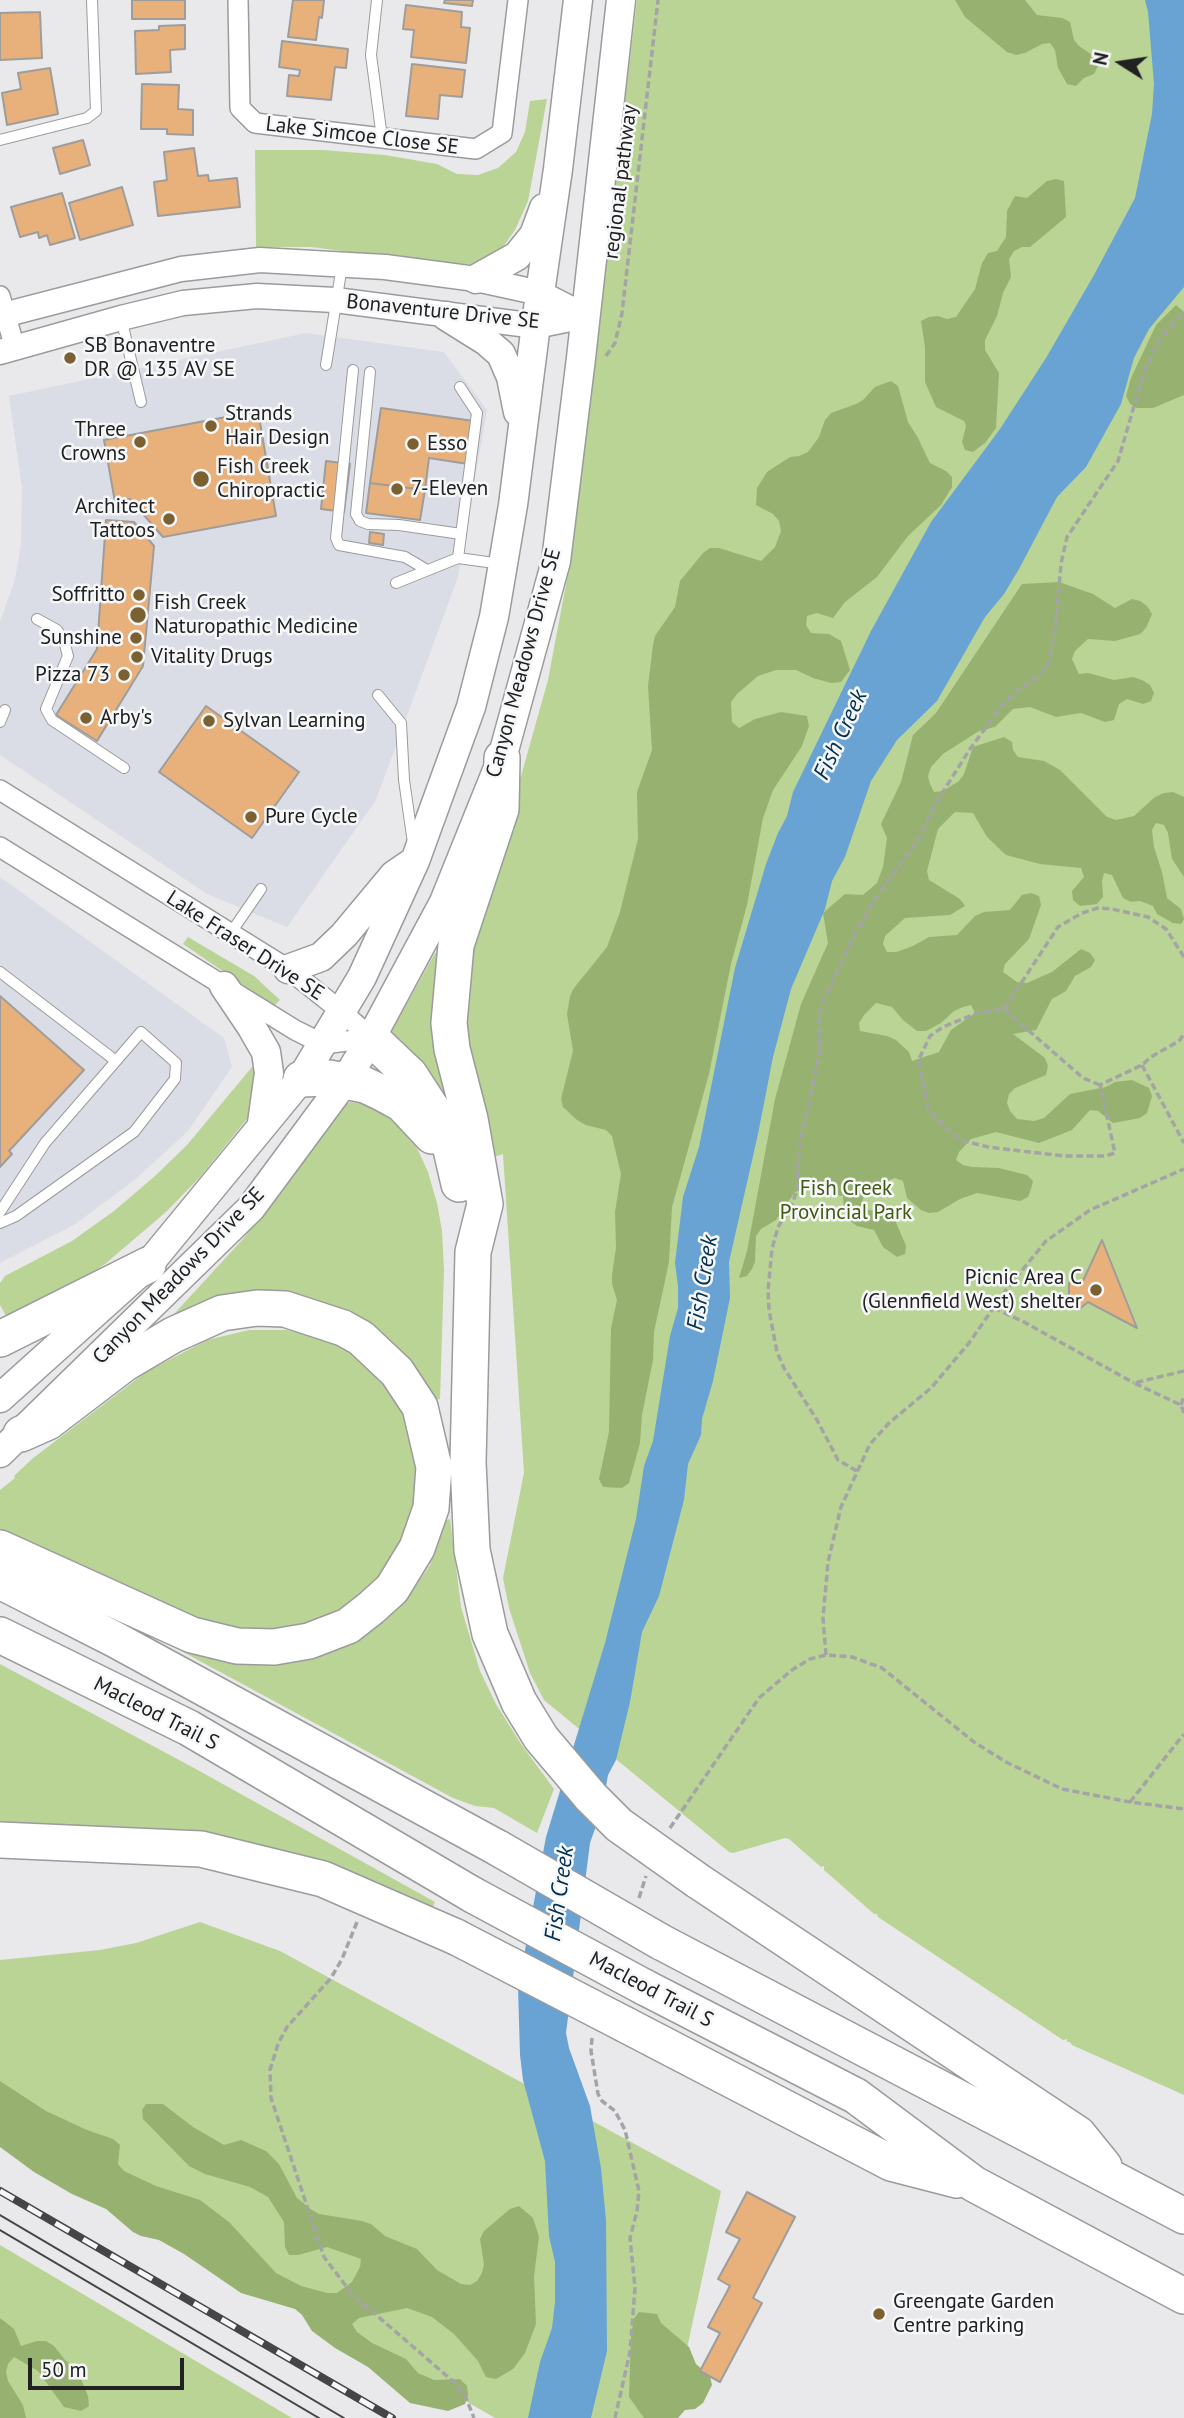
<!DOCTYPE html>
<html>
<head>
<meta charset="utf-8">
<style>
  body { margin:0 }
  #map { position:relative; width:1184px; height:2418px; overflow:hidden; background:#e9e9eb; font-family:"PT Sans",sans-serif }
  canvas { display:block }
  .north { position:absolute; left:1086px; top:28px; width:70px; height:70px; -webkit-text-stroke:5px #f6f7f8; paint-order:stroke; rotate:282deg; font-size:19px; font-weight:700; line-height:28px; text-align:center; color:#212122 }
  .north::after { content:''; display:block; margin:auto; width:24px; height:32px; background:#212122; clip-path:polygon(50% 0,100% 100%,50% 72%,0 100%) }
  .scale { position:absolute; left:28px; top:2358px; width:156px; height:32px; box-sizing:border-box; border:4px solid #212122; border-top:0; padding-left:9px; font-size:21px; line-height:24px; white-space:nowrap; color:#212122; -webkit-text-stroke:5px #f6f7f8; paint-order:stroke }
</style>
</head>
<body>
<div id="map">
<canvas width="1184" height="2418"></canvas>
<div class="north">N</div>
<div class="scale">50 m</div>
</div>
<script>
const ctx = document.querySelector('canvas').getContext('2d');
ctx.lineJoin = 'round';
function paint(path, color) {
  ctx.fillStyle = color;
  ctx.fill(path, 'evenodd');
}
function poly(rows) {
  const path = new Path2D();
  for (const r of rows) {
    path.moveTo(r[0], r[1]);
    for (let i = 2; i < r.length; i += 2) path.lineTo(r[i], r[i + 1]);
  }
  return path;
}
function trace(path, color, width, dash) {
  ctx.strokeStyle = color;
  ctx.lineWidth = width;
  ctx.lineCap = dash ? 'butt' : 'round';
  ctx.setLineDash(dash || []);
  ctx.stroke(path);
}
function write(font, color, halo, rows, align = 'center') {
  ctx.font = font + ' "PT Sans",sans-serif';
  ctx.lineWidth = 5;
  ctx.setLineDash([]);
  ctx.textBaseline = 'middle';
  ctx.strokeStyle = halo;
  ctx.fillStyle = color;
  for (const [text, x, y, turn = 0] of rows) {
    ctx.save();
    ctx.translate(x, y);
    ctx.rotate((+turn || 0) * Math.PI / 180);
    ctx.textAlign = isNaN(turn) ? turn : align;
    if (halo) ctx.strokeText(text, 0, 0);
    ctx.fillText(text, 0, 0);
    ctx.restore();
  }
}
paint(poly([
  [306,333,444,352,487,410,458,577,376,800,287,927,207,894,0,755,0,622,15,579,21,545,22,488,9,396],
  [0,877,224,1038,232,1067,188,1131,137,1178,74,1225,0,1263]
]), '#dadde5');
paint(poly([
  [637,0,1184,0,1184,2095,1072,2045,1070,2042,1067,2042,1067,2039,1063,2040,878,1917,877,1914,874,1914,824,1870,824,1866,821,1867,789,1839,785,1838,733,1853,729,1852,544,1700,530,1673,509,1608,503,1578,524,1473,503,1154,491,1158,459,997,548,680,570,563],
  [547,99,528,201,515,230,498,254,474,264,439,263,311,247,256,247,255,150,323,150,385,155,437,164,457,174,478,175,498,168,516,152,525,132,530,101],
  [188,937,254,976,280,1000,274,1006,183,944],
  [435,953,444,956,445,1091,442,1092,389,1041,389,1036],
  [252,1067,254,1067,255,1079,252,1105,247,1119,200,1177,166,1212,105,1264,75,1285,10,1323,0,1305,0,1283,5,1276,72,1241,114,1211,155,1176,187,1145],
  [350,1102,361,1103,378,1111,399,1125,417,1148,428,1172,437,1203,442,1231,444,1271,440,1399,429,1401,348,1323,163,1326,243,1239,344,1106],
  [249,1330,287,1330,322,1338,354,1355,380,1377,403,1407,423,1478,409,1544,341,1619,237,1635,0,1538,0,1490,15,1478,14,1476,32,1459,146,1372,207,1340],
  [450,1519,461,1607,480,1671,496,1704,521,1744,554,1789,537,1833,494,1808,475,1806,453,1798,174,1647,177,1641,356,1639,387,1618,407,1599,430,1565,445,1521],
  [0,1664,194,1768,435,1902,430,1913,412,1904,0,1829],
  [200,1922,280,1951,721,2191,672,2418,495,2418,0,2131,0,1960,100,1950,136,1943],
  [0,2245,292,2418,0,2418]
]), '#b9d494');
paint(poly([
  [955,0,1025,0,1037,15,1062,18,1070,22,1074,40,1079,46,1094,56,1098,66,1094,74,1084,78,1076,86,1067,84,1058,68,1055,50,1050,43,1042,44,1025,53,1016,55,1007,52,965,17],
  [1056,179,1064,181,1066,217,1030,247,1022,247,1014,251,1009,259,1011,277,1003,293,997,316,985,340,985,350,999,373,996,428,985,443,973,452,965,450,962,442,966,426,964,421,936,407,925,382,925,347,921,321,929,317,938,316,947,319,956,317,975,289,982,263,988,253,997,251,1006,237,1007,211,1015,196,1027,198,1047,181],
  [1176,305,1184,312,1184,395,1153,408,1137,408,1130,404,1126,396,1131,378,1156,325],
  [891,381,898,386,908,422,918,438,926,455,930,463,946,471,952,477,952,487,941,505,908,536,877,577,845,602,833,618,817,613,807,616,806,625,811,633,829,634,841,641,850,670,841,682,831,683,813,678,796,670,776,670,758,676,737,694,731,702,732,722,739,728,755,719,781,712,807,716,809,726,802,746,773,790,763,818,747,905,731,964,709,1074,672,1207,669,1262,654,1332,653,1360,642,1415,640,1443,629,1483,622,1488,603,1487,599,1479,609,1432,611,1328,617,1300,612,1284,612,1275,616,1248,615,1212,621,1174,612,1136,606,1130,586,1125,577,1120,563,1107,561,1099,573,1051,567,1014,570,996,574,988,607,947,620,912,638,839,637,792,652,750,648,686,653,645,655,636,675,607,680,581,703,553,710,548,719,548,761,561,775,547,781,531,779,521,773,514,756,505,757,488,767,472,790,457,799,456,808,452,819,437,825,420,831,413,856,404,863,400,875,387],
  [1059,582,1093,594,1115,608,1132,599,1140,601,1147,606,1152,614,1146,628,1140,634,1115,641,1088,639,1075,651,1072,659,1079,674,1088,673,1114,680,1133,677,1142,680,1150,685,1154,693,1151,701,1143,704,1127,699,1119,704,1114,720,1105,722,1081,713,1056,717,1030,707,1013,709,995,727,979,731,943,754,931,767,928,776,930,784,934,792,943,791,959,781,964,774,973,747,1004,737,1012,742,1013,750,1018,757,1044,761,1060,770,1107,817,1116,820,1134,816,1155,797,1164,793,1173,792,1184,797,1184,877,1172,859,1168,833,1164,825,1156,823,1152,830,1154,847,1162,872,1167,898,1181,909,1184,919,1181,924,1173,923,1157,914,1153,906,1140,901,1131,902,1123,898,1112,875,1104,873,1102,881,1103,897,1097,904,1080,906,1073,900,1072,891,1084,877,1081,868,1040,864,1006,855,987,837,973,813,955,812,938,829,927,871,929,880,960,899,965,906,950,915,905,918,885,936,883,944,887,952,896,952,913,946,929,937,957,935,975,916,984,912,1010,910,1022,895,1031,893,1039,896,1041,905,1029,939,1005,964,1003,972,1017,982,1027,983,1052,972,1081,949,1090,953,1095,960,1091,967,1075,976,1066,991,1052,999,1036,1030,1013,1034,1045,1058,1048,1066,1046,1075,1015,1088,1009,1094,1007,1103,1010,1111,1017,1119,1034,1121,1044,1118,1070,1094,1106,1087,1115,1082,1132,1080,1149,1088,1152,1096,1147,1113,1140,1118,1113,1123,1098,1111,1090,1110,1072,1130,1039,1143,996,1132,971,1139,959,1152,956,1160,963,1165,972,1167,999,1168,1027,1175,1033,1181,1031,1189,1028,1197,1020,1201,977,1193,960,1199,938,1212,929,1213,921,1210,907,1198,903,1181,895,1178,878,1184,864,1195,862,1203,868,1210,877,1211,886,1207,892,1213,906,1246,905,1254,897,1257,883,1247,874,1230,857,1226,850,1221,844,1213,843,1196,803,1189,795,1192,776,1220,761,1229,756,1236,755,1262,752,1269,747,1276,739,1278,747,1251,775,1099,801,1004,828,943,823,913,845,894,863,895,877,883,883,867,887,838,881,824,901,782,913,735,936,713,1022,584],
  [876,1003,892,1007,903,1020,917,1031,926,1031,941,1023,954,1011,963,1007,971,1005,975,1013,951,1030,939,1052,912,1061,909,1052,896,1040,887,1036,860,1031,859,1023,864,1015],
  [0,2081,46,2111,87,2130,113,2139,120,2145,118,2164,124,2171,156,2186,200,2200,229,2222,276,2273,301,2286,327,2293,337,2293,352,2282,360,2267,361,2259,327,2247,298,2255,289,2255,285,2247,284,2222,268,2197,250,2187,205,2174,189,2166,143,2119,142,2110,146,2104,163,2104,193,2127,224,2145,241,2140,266,2151,279,2164,297,2198,312,2210,319,2214,362,2221,371,2224,385,2236,417,2249,437,2270,461,2284,470,2285,477,2281,482,2273,484,2264,480,2239,484,2231,510,2209,519,2206,533,2218,539,2237,534,2276,536,2324,525,2353,513,2369,496,2379,486,2377,478,2361,454,2334,432,2317,407,2308,359,2318,352,2324,357,2332,372,2343,406,2359,418,2373,434,2380,460,2379,467,2386,468,2395,465,2404,448,2411,410,2403,368,2367,335,2348,312,2331,302,2315,295,2309,241,2293,184,2254,159,2240,141,2236,133,2232,106,2209,72,2194,34,2172,0,2147],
  [639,2312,657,2314,661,2323,689,2347,696,2364,710,2376,712,2385,703,2403,695,2409,685,2410,678,2418,644,2418,629,2397,631,2336,634,2319],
  [0,2318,14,2329,21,2346,37,2341,46,2341,54,2346,65,2360,77,2369,88,2396,89,2406,81,2411,64,2407,38,2371,14,2357,8,2364,6,2372,8,2381,23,2405,26,2418,0,2418]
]), '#97b270');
paint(poly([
  [1145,0,1184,0,1184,287,1149,329,1134,358,1121,404,1086,467,1057,497,1019,569,1004,594,985,617,937,701,897,740,871,781,845,857,832,881,825,909,791,989,773,1057,758,1134,729,1262,730,1298,713,1381,702,1419,701,1435,688,1464,684,1500,659,1596,642,1632,630,1702,616,1760,608,1775,602,1809,590,1843,566,2033,569,2048,590,2106,601,2168,606,2220,607,2351,591,2418,528,2418,540,2362,552,2328,555,2302,555,2262,549,2236,545,2161,523,2080,520,2055,518,1988,546,1837,605,1643,636,1519,644,1466,653,1441,670,1336,678,1308,678,1286,675,1263,683,1197,699,1147,735,968,766,864,778,833,787,816,793,792,871,631,931,522,1000,429,1046,358,1094,275,1135,198,1152,114,1154,84,1148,12]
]), '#68a3d4');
const building = poly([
  [132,0,185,0,185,19,132,19,132,0],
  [293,0,324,0,322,18,319,17,316,40,288,37,293,0],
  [445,0,473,0,472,6,444,3,445,0],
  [406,5,462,12,461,27,470,28,466,63,411,57,414,30,403,29,406,5],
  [40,12,42,58,0,60,0,13,40,12],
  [185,25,185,49,170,50,171,72,136,74,135,31,159,30,159,26,185,25],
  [282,41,348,49,346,68,335,67,331,100,287,96,289,75,299,76,300,70,279,67,282,41],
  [412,64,465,70,462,97,440,95,438,119,406,116,412,64],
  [50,68,58,114,7,125,2,93,21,89,18,73,50,68],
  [142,84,179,85,178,109,193,110,193,135,167,134,167,129,141,129,142,84],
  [83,140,90,165,60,174,53,148,83,140],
  [194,148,198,176,208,175,209,181,237,178,240,207,158,216,154,182,167,180,164,152,194,148],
  [122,187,133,225,80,240,69,203,122,187],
  [62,193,75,238,50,245,47,235,39,238,38,232,20,237,11,207,62,193],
  [381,408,474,421,468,464,429,458,425,490,370,483,381,408],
  [258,411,276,516,163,537,130,499,115,502,104,440,258,411],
  [326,461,350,464,344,512,321,509,326,461],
  [370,483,425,490,420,520,366,513,370,483],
  [106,520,134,522,154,546,143,666,97,741,56,715,97,649,106,520],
  [370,532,384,534,383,545,369,543,370,532],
  [206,706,299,772,252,838,159,772,206,706],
  [0,996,84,1070,9,1151,12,1154,0,1167,0,996],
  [1102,1240,1137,1328,1088,1302,1078,1310,1069,1298,1069,1283,1082,1283,1102,1240],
  [747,2192,795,2217,753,2298,762,2303,720,2382,700,2371,720,2333,708,2327,730,2286,718,2279,740,2239,726,2232,747,2192]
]);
paint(building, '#e8b17b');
trace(building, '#9e9d9c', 2);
const service = poly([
  [377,0,371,55,382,138],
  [0,140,87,118,96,111,92,0],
  [121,318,141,402],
  [326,365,342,266],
  [353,370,336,538,339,545,405,557,427,570],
  [370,372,356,514,360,521,368,524,399,525,461,534],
  [458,558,477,413,460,387],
  [396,583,458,558,502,564],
  [37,619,57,630,64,641,68,656,46,709,52,720,124,768],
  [378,695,401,723,404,780,413,843],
  [0,722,5,710],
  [230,934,261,889],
  [0,972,116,1061,141,1032,176,1063,175,1079,134,1132,16,1216,0,1223],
  [0,1212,45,1143,116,1061]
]);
const minor = poly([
  [238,0,240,108,255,123,476,149,502,133,518,0],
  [0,296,15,348],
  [0,790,288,969,341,1011,371,1038],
  [0,847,295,1030,323,1044,371,1038]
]);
const tertiary = poly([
  [0,316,181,269,260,260,385,267,476,279,540,293,585,316],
  [0,352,121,318,183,303,257,296,335,300,536,326,585,316]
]);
const secondary = poly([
  [476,279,517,256,534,235,544,208],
  [446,316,486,341,501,354,511,377,518,412],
  [288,969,321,957,344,935,394,875,410,864],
  [224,986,251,1026,266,1052,269,1073,262,1123],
  [0,1398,148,1265,301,1079,362,977,415,861,471,707,494,617,513,505,540,293,558,169,578,0],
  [0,1453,251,1208,345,1081,371,1038,444,902,502,758,556,561,581,358,621,0]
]);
const motorway = poly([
  [502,758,501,809,456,945,449,1023,452,1049,470,1119,485,1204,473,1252,468,1462,472,1550,490,1634,519,1702,541,1738,591,1797],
  [371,1038,410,1075,447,1132,459,1184],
  [301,1079,329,1078,365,1085,382,1093,402,1104,432,1136],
  [0,1339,148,1265],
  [0,1548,192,1635,237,1646,274,1647,309,1641,348,1626,371,1608,392,1589,417,1548,431,1508,434,1467,420,1407,397,1372,361,1338,343,1328,285,1309,257,1308,222,1313,173,1335,124,1364,48,1422,21,1434],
  [0,1581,114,1639,498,1848],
  [0,1635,189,1728,473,1895],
  [0,1840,201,1849,323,1879,456,1937],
  [698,1881,1078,2134,1104,2166],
  [661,1942,1184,2216],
  [644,1987,856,2096,974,2184,1184,2296],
  [626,2025,891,2163,957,2180]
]);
trace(service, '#9a9b9c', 12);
trace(minor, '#9a9b9c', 22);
trace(tertiary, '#9a9b9c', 27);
trace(secondary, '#9a9b9c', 31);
trace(motorway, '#9a9b9c', 38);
trace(poly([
  [606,356,615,343,622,313,658,0],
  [1004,1009,1058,927,1082,913,1098,908,1112,909,1148,917,1166,929,1184,957],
  [1142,1065,1184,1143],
  [1100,1085,1083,1078,1004,1009,977,1013,943,1027,930,1036,919,1059,928,1108,934,1116,952,1133,964,1141,988,1147,1029,1152,1065,1156,1105,1156,1115,1153,1100,1085,1142,1065,1151,1057,1179,1041,1184,1034],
  [994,1308,1024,1322,1134,1383],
  [1184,1371,1134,1383,1181,1405,1184,1413],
  [1181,1405,1184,1396],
  [857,1471,838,1460,817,1420,784,1368,777,1352,769,1310,768,1290,772,1249,778,1227,792,1204,797,1191,799,1148,820,1052,819,1019,821,1006,855,934,874,901,919,838,934,806,970,749,1004,703,1018,690,1039,676,1048,665,1055,631,1061,564,1067,537,1118,461,1144,372,1159,341,1184,311],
  [826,1655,823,1618,828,1562,841,1507,870,1444,889,1423,931,1388,969,1343,1006,1290,1046,1241,1090,1210,1184,1169],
  [1130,1802,1184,1734],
  [670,1828,759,1698,792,1670,810,1659,826,1655,852,1657,882,1668,974,1742,1006,1762,1062,1789,1130,1802,1184,1809],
  [639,1898,646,1876],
  [357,1922,342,1959,331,1978,287,2027,278,2044,270,2070,271,2098,324,2257,352,2294,455,2383,466,2398,474,2418],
  [592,2038,591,2051,598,2094,602,2101,615,2111,625,2130,639,2191,637,2211,630,2238,635,2288,630,2352,615,2418]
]), '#a4a4a6', 3.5, [7, 3.5]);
trace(service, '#fff', 10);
trace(minor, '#fff', 19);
trace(tertiary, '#fff', 24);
trace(secondary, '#fff', 28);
trace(motorway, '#fff', 35);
trace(poly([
  [0,2215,344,2418],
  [0,2230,319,2418]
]), '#454546', 2);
const rail = poly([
  [0,2191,392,2418]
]);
trace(rail, '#454546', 8);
trace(rail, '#f6f7f8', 5, [16]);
const motorwayBridge = poly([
  [591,1797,619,1825,698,1881],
  [498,1848,661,1942],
  [473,1895,644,1987],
  [456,1937,626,2025]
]);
trace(motorwayBridge, '#9a9b9c', 38, []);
trace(motorwayBridge, '#fff', 35);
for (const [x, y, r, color] of [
  [70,358,7,"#7b6032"],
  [211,426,7,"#7b6032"],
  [140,442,7,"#7b6032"],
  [413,444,7,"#7b6032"],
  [201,479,9,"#7b6032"],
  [397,489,7,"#7b6032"],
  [169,519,7,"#7b6032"],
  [139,595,7,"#7b6032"],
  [138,615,9,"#7b6032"],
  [136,638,7,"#7b6032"],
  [137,657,7,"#7b6032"],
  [124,675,7,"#7b6032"],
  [86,718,7,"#7b6032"],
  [209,721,7,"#7b6032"],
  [251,817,7,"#7b6032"],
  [1096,1290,7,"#7b6032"],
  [879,2314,7,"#7b6032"]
]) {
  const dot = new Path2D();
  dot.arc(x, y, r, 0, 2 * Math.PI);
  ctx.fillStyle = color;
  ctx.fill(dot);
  trace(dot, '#f6f7f8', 2.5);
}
write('21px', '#212122', '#f6f7f8', [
  ["Lake Simcoe Close SE",362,136,7],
  ["regional pathway",621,182,-83],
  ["Bonaventure Drive SE",443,312,6],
  ["Canyon Meadows Drive SE",524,663,-75],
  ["Lake Fraser Drive SE",245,946,33],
  ["Canyon Meadows Drive SE",179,1276,-46],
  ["Macleod Trail S",156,1714,27],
  ["Macleod Trail S",651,1990,28]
]);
write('21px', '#212122', '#f6f7f8', [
  ["SB Bonaventre",84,346],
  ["DR @ 135 AV SE",84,370],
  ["Strands",225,414],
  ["Hair Design",225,438],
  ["Three",126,430,"right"],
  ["Crowns",126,454,"right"],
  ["Esso",427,444],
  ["Fish Creek",217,467],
  ["Chiropractic",217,491],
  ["7-Eleven",411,489],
  ["Architect",155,507,"right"],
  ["Tattoos",155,531,"right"],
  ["Soffritto",125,595,"right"],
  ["Fish Creek",154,603],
  ["Naturopathic Medicine",154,627],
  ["Sunshine",122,638,"right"],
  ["Vitality Drugs",151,657],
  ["Pizza 73",110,675,"right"],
  ["Arby's",100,718],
  ["Sylvan Learning",223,721],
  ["Pure Cycle",265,817],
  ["Picnic Area C",1082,1278,"right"],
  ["(Glennfield West) shelter",1082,1302,"right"],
  ["Greengate Garden",893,2302],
  ["Centre parking",893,2326]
], 'left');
write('21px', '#415911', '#f6f7f8', [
  ["Fish Creek",846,1189],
  ["Provincial Park",846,1213]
]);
write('italic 23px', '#002f4f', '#f6f7f8', [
  ["Fish Creek",841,735,-65],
  ["Fish Creek",703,1283,-81],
  ["Fish Creek",560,1894,-82]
]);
</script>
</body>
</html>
